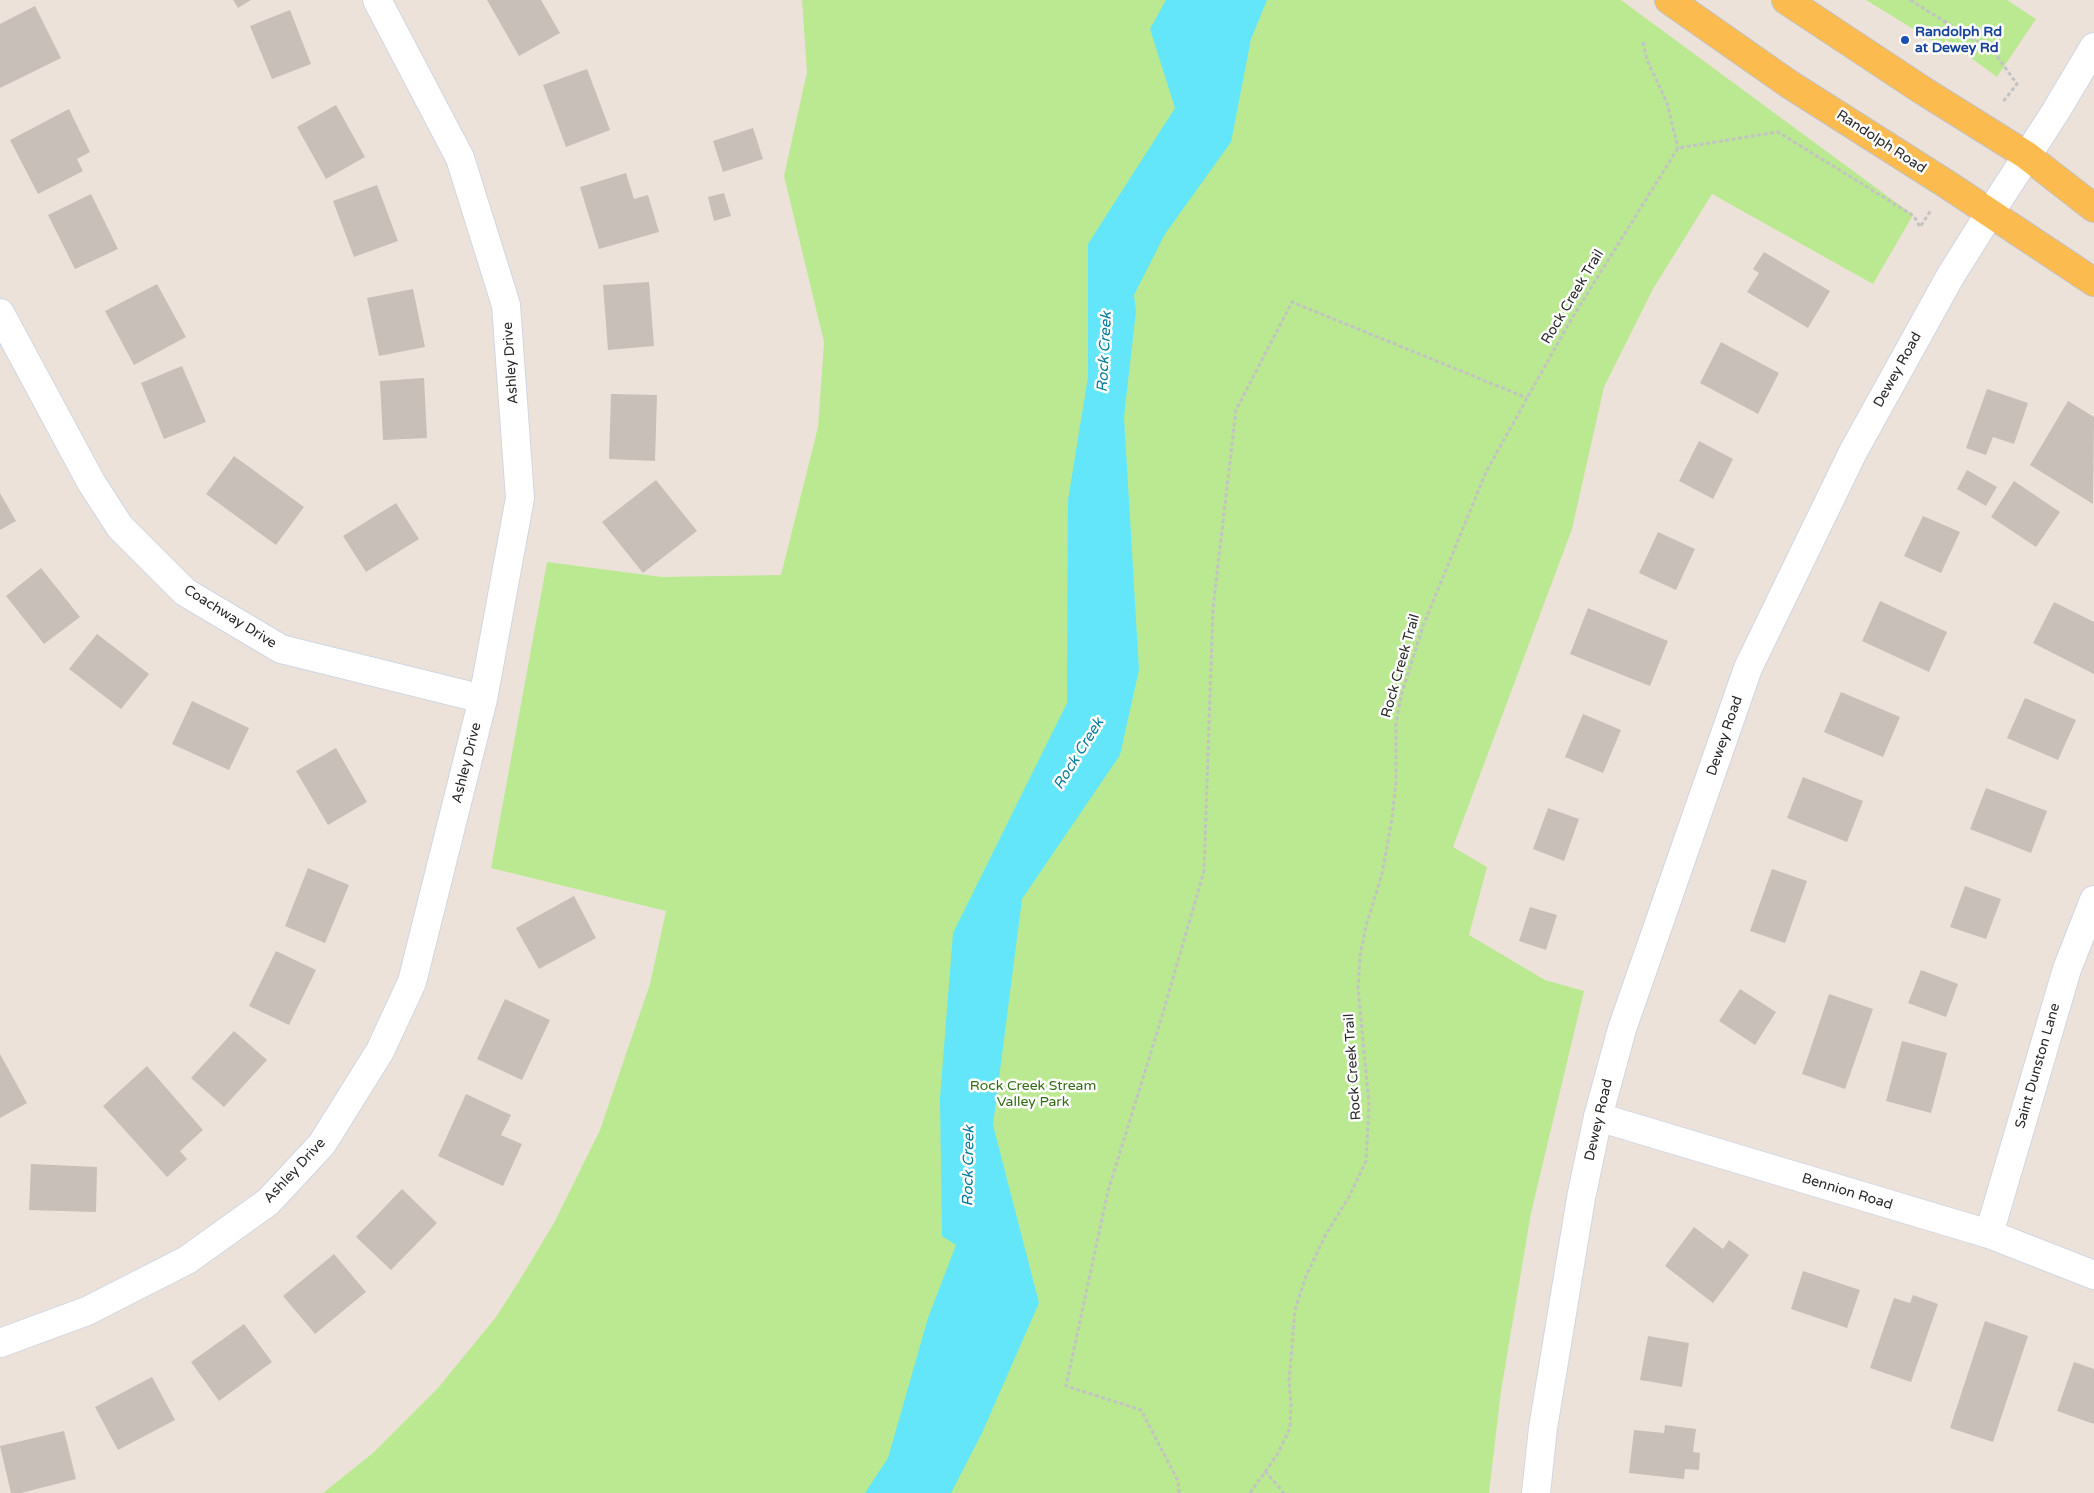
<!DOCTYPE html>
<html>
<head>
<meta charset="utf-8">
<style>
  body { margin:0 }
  canvas { display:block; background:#ede2d9 }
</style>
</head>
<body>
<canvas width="2094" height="1493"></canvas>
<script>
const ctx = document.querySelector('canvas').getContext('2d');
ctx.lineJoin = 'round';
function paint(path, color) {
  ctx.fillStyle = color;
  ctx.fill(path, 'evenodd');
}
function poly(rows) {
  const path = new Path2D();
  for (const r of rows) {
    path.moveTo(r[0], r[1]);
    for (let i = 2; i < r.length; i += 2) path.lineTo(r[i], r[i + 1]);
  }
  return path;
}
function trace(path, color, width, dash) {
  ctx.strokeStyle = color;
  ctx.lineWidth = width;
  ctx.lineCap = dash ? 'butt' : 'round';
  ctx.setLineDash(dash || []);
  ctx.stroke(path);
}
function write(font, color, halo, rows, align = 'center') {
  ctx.font = font + ' "Varela Round",sans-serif';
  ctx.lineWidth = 5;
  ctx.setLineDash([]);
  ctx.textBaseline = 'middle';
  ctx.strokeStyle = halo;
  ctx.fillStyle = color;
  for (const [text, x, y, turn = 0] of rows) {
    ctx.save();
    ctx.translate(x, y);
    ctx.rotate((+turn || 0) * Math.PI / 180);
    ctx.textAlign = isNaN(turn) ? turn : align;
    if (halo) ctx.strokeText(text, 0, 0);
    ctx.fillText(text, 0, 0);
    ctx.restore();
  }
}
paint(poly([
  [802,0,1621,0,1913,215,1873,284,1712,194,1653,289,1604,387,1572,529,1453,847,1487,867,1469,935,1545,980,1584,991,1531,1213,1501,1391,1489,1493,323,1493,373,1453,438,1388,496,1317,521,1278,554,1223,600,1130,650,984,666,911,491,868,547,562,662,577,781,575,818,427,824,342,784,176,807,72],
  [1866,0,2007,0,2036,19,1997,77,1945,39,1944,48]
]), '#bbe991');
paint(poly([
  [1166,0,1267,0,1251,39,1231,142,1165,234,1134,295,1136,311,1124,417,1139,670,1120,755,1022,899,993,1125,1039,1303,982,1433,951,1493,865,1493,888,1458,928,1318,956,1245,942,1236,940,1098,953,933,1067,703,1068,500,1088,377,1088,244,1175,108,1150,29]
]), '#63e6f9');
paint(poly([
  [233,0,251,0,238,8],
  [487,0,541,0,560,33,519,56],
  [35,6,61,58,0,88,0,24],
  [290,10,311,64,272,79,250,26],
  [587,69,610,130,566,147,543,85],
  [336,105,365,157,326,179,297,127],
  [69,109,90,152,77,159,83,171,38,194,10,140],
  [753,128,763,159,723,172,713,141],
  [626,173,634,199,648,195,659,232,599,249,580,187],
  [377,185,398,241,354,257,333,201],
  [724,193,731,216,714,221,708,197],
  [91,194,118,249,75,269,48,215],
  [1764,252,1830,291,1808,328,1747,292,1759,273,1753,269],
  [649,282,654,346,608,350,603,285],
  [157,284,186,337,134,365,105,311],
  [413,289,425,347,379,356,367,298],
  [1721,342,1779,373,1758,414,1700,383],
  [182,366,206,422,164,439,141,383],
  [424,378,427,438,383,440,380,381],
  [1987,389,2028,403,2014,444,1993,437,1986,455,1966,448],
  [611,394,657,395,655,461,609,459],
  [2068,401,2094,417,2093,504,2030,465],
  [1699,441,1733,459,1713,499,1679,481],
  [234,456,304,507,276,545,206,494],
  [1967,470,1997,487,1986,506,1957,489],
  [656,480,697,531,643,573,602,522],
  [2014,481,2060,512,2036,547,1991,517],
  [0,493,16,521,0,530],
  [396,503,419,539,366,572,343,536],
  [1923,516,1960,532,1941,573,1904,556],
  [1658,532,1695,549,1676,590,1639,573],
  [41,568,80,617,44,644,6,596],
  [1880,601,1947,632,1929,672,1862,641],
  [2054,602,2094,622,2094,674,2033,643],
  [1588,608,1668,641,1650,686,1570,654],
  [97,634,149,674,121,709,69,669],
  [1841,692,1900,717,1883,757,1824,732],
  [2025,698,2076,720,2058,760,2007,738],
  [192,701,249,728,229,770,172,744],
  [1583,714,1621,730,1603,773,1565,757],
  [336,748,367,802,328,825,296,771],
  [1803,777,1863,801,1847,842,1787,818],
  [1986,788,2047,811,2031,853,1970,829],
  [1548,808,1579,819,1564,861,1533,849],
  [308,868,349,885,325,943,285,926],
  [1772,869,1807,881,1785,943,1750,931],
  [1965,886,2001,899,1986,939,1950,927],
  [574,896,596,938,539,969,516,928],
  [1530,907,1557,915,1546,950,1519,941],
  [276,951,316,970,289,1025,249,1006],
  [1921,970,1958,984,1946,1017,1908,1003],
  [1740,989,1776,1012,1755,1045,1719,1021],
  [1829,994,1873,1009,1845,1089,1802,1074],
  [505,999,550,1020,522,1080,477,1059],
  [234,1031,267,1060,224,1107,191,1078],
  [1902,1041,1947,1053,1931,1113,1886,1101],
  [0,1054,27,1103,0,1118],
  [147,1066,203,1130,180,1151,187,1159,167,1177,103,1106],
  [466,1094,511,1115,501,1135,522,1144,503,1186,438,1156],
  [31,1164,97,1167,96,1212,29,1210],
  [402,1189,437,1223,391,1270,356,1237],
  [1694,1227,1723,1249,1729,1240,1749,1255,1713,1303,1665,1266],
  [334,1254,366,1292,315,1334,283,1296],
  [1803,1271,1860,1290,1847,1328,1791,1309],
  [1913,1295,1938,1304,1911,1382,1870,1368,1894,1298,1910,1303],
  [1985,1321,2028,1336,1993,1442,1950,1428],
  [244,1324,272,1362,219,1401,191,1362],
  [1648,1336,1689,1343,1682,1387,1640,1380],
  [2074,1362,2094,1369,2094,1424,2057,1411],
  [152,1377,175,1420,118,1450,95,1407],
  [1665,1425,1696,1429,1693,1452,1700,1453,1699,1470,1685,1469,1684,1479,1629,1473,1634,1430,1664,1433],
  [64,1431,76,1479,21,1493,11,1493,0,1446]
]), '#c8bfb9');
const minor = poly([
  [1990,213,2056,111,2094,47],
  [0,313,91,482,120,527,185,592,281,649,483,699],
  [1598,1117,1989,1234,2094,1275],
  [1989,1234,2067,969,2094,900],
  [0,1343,87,1311,187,1260,268,1202,322,1144,380,1051,412,982,483,699,520,498,506,305,460,158,377,0]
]);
const tertiary = poly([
  [1536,1493,1543,1428,1581,1198,1598,1117,1622,1029,1748,668,1853,452,1951,275,1990,213]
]);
const primary = poly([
  [1669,0,1789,84,1948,185,2094,282],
  [1786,0,1922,90,2026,155,2094,208]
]);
trace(minor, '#cfd6e4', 30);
trace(tertiary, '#cfd6e4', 30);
trace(primary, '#c3c3c3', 30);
trace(poly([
  [1910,0,1994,52,2017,84,2002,103],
  [1643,42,1647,60,1667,103,1678,148],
  [1265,1471,1284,1493],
  [1179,1493,1178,1481,1141,1410,1066,1386,1108,1191,1160,1023,1204,871,1213,608,1236,410,1292,302,1527,398],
  [1250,1493,1277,1455,1290,1428,1291,1403,1289,1381,1295,1310,1306,1276,1324,1238,1350,1195,1366,1161,1369,1104,1358,988,1360,956,1366,926,1382,874,1392,819,1396,781,1396,724,1401,696,1423,626,1486,472,1569,323,1678,148,1778,132,1914,216,1920,227,1931,210]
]), '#c3c3c3', 3, [4, 2.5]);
trace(minor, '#fff', 28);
trace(tertiary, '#fff', 28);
trace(primary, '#fcbb4f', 28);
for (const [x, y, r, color] of [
  [1905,40,5,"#1a4fb4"]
]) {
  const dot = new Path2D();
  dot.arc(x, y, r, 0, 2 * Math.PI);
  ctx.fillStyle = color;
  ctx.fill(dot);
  trace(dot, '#fff', 2);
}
write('bold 14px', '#164399', '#fff', [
  ["Randolph Rd",1915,32],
  ["at Dewey Rd",1915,48]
], 'left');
write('14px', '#292929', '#fff', [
  ["Randolph Road",1881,142,33],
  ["Rock Creek Trail",1573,297,-59],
  ["Ashley Drive",511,363,-94],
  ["Dewey Road",1898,370,-61],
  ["Coachway Drive",230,617,32],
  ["Rock Creek Trail",1401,666,-74],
  ["Dewey Road",1725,736,-71],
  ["Ashley Drive",467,763,-76],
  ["Saint Dunston Lane",2038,1066,-74],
  ["Rock Creek Trail",1353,1067,-94],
  ["Dewey Road",1599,1120,-77],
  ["Ashley Drive",295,1171,-47],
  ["Bennion Road",1847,1192,17]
]);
write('14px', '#326c13', '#fff', [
  ["Rock Creek Stream",1033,1086],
  ["Valley Park",1033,1102]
]);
write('italic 15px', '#037e9d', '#fff', [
  ["Rock Creek",1105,352,-87],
  ["Rock Creek",1079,754,-58],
  ["Rock Creek",969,1166,-89]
]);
</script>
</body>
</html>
